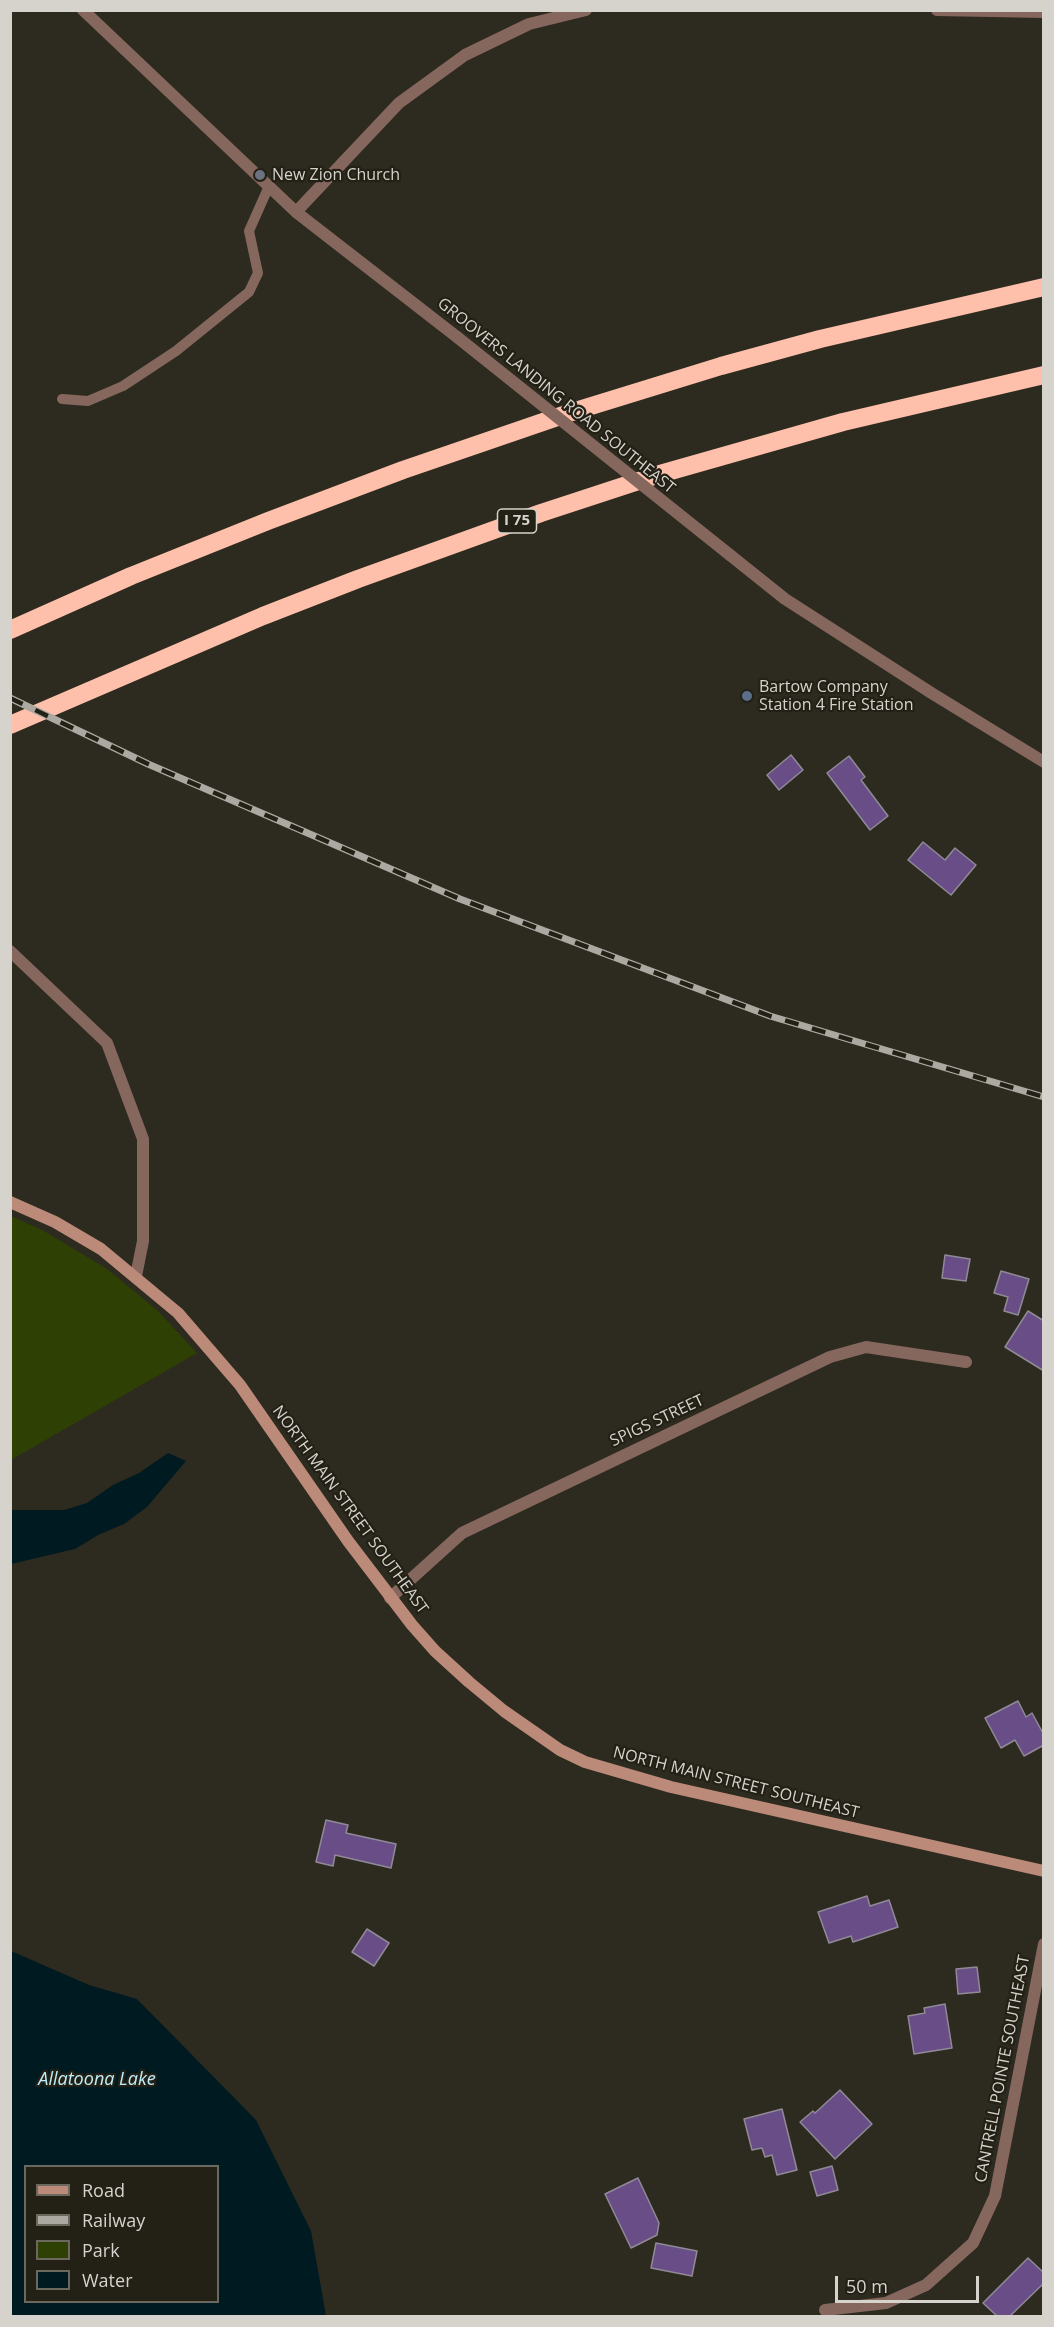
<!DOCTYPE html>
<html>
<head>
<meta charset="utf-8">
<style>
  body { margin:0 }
  #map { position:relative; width:1054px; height:2327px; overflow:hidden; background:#2d2a1f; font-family:"Open Sans",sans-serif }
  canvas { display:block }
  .frame { position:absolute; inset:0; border:12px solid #d5d3cc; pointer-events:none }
  .legend { position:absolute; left:24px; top:2165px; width:195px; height:138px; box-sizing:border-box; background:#232016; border:2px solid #6a685f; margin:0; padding:8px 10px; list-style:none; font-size:18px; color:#d5d3cc }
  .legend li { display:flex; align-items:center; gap:12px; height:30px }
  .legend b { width:30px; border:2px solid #6a685f }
  .scale { position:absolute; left:835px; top:2276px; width:144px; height:27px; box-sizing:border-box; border:3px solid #d5d3cc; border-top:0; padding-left:8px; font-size:18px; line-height:21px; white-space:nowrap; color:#d5d3cc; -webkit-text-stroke:4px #232016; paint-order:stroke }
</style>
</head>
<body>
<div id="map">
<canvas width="1054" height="2327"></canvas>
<div class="frame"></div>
<ul class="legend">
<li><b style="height:8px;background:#bb8a78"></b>Road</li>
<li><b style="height:8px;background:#aba9a1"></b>Railway</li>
<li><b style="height:16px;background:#2e4004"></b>Park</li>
<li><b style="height:16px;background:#001a21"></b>Water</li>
</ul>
<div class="scale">50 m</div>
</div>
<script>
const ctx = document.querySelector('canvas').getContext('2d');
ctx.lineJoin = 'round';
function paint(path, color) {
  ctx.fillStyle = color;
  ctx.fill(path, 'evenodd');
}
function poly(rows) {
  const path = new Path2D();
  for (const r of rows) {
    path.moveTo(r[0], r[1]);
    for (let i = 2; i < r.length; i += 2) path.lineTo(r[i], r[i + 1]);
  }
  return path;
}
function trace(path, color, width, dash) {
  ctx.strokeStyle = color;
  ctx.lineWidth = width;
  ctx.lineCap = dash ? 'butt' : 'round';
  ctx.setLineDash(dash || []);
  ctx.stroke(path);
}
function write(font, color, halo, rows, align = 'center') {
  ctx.font = font + ' "Open Sans",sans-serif';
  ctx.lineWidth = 4.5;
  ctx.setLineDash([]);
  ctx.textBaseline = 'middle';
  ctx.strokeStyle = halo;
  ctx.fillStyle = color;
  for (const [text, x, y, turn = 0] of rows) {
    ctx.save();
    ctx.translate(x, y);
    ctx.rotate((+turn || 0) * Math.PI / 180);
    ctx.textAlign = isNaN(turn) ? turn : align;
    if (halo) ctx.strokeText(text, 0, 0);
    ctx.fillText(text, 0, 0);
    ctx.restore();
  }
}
paint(poly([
  [11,1216,46,1232,107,1269,157,1310,197,1353,11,1460]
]), '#2e4004');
paint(poly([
  [168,1453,186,1461,147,1507,124,1524,98,1535,75,1549,11,1564,11,1510,64,1510,87,1503,113,1485,139,1473],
  [11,1951,89,1985,137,1999,256,2120,311,2231,326,2316,11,2316],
  [26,2166,218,2166,218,2302,26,2302]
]), '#001a21');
const building = poly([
  [791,755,803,770,779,790,767,775,791,755],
  [849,756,865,777,861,780,888,816,870,830,827,773,849,756],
  [923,842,945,860,955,848,976,865,951,895,908,860,923,842],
  [945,1255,970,1259,966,1281,942,1278,945,1255],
  [1001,1271,1029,1279,1018,1315,1004,1311,1008,1297,994,1293,1001,1271],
  [1028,1311,1044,1321,1044,1371,1005,1347,1028,1311],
  [1018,1701,1026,1717,1032,1713,1044,1735,1044,1745,1024,1756,1015,1740,1001,1748,985,1718,1018,1701],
  [326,1820,348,1825,346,1833,396,1844,391,1868,335,1855,333,1866,316,1862,326,1820],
  [867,1896,870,1906,889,1900,898,1927,853,1942,851,1936,829,1943,818,1912,867,1896],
  [367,1929,389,1943,374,1966,352,1952,367,1929],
  [977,1967,980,1992,958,1994,956,1969,977,1967],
  [945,2004,952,2048,914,2054,908,2016,925,2013,924,2008,945,2004],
  [840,2090,872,2124,835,2159,800,2122,813,2111,815,2113,840,2090],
  [782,2109,797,2170,777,2175,772,2155,765,2157,762,2148,752,2150,744,2119,782,2109],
  [832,2166,838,2190,817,2196,810,2172,832,2166],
  [638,2178,659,2223,657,2235,631,2248,605,2194,638,2178],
  [656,2243,697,2251,692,2276,651,2268,656,2243],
  [1028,2258,1044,2273,1044,2283,1010,2316,997,2316,983,2303,1028,2258]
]);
paint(building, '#694d87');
trace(building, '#908a97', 1.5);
trace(poly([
  [62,399,88,401,123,386,176,351,249,292,258,273,249,231,269,186]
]), '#86675d', 10);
trace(poly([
  [83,10,296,212,457,337],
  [937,10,1044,12],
  [296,212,399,103,465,55,529,24,586,10],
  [730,555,785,599,933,694,1044,762],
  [10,951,107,1043,143,1139,143,1241,136,1276],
  [390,1598,462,1533,830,1357,866,1347,966,1362],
  [825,2310,886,2303,926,2285,973,2243,995,2196,1044,1944]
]), '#86675d', 12);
trace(poly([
  [10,1202,55,1222,101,1249,178,1313,240,1385,348,1541,412,1625,435,1651,469,1682,504,1711,560,1750,585,1762,671,1787,1044,1871]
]), '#bb8a78', 12);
trace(poly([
  [10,630,131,576,268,521,403,470,575,411,721,366,820,339,1044,287],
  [10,725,263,616,358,579,541,513,660,474,843,422,1044,375]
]), '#fec0ab', 18);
const rail = poly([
  [10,698,148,764,460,899,770,1016,1044,1097]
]);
trace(rail, '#aba9a1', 7);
trace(rail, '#232016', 4.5, [14]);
trace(poly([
  [457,337,730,555]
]), '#86675d', 12);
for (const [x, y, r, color] of [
  [260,175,6,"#6b7280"],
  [747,696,6,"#5c6f8a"]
]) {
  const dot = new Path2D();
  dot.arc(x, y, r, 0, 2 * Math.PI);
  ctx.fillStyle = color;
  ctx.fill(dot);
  trace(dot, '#232016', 2);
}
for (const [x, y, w] of [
  [517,521,39]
]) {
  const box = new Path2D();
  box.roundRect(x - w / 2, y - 12, w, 24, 4.5);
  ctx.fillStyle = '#232016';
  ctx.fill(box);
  trace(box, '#d5d3cc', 1.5);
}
write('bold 15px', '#d5d3cc', null, [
  ["I 75",517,521]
]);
write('16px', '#d5d3cc', '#232016', [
  ["New Zion Church",272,175],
  ["Bartow Company",759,687],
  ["Station 4 Fire Station",759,705]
], 'left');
write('16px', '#d5d3cc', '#232016', [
  ["GROOVERS LANDING ROAD SOUTHEAST",556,396,39],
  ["SPIGS STREET",657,1421,-25],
  ["NORTH MAIN STREET SOUTHEAST",350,1510,54],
  ["NORTH MAIN STREET SOUTHEAST",736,1783,14],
  ["CANTRELL POINTE SOUTHEAST",1003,2069,-79]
]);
write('italic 18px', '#beedf9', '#232016', [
  ["Allatoona Lake",97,2080]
]);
</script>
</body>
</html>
